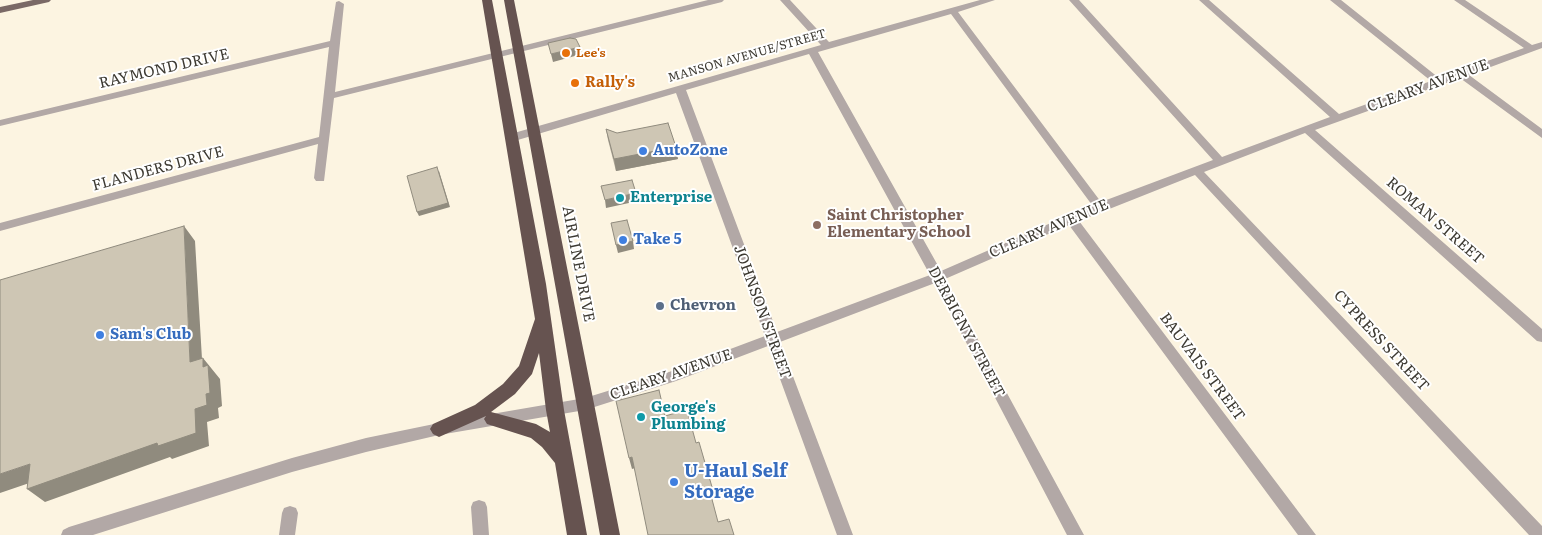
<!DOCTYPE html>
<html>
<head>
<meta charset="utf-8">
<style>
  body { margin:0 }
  canvas { display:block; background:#fcf4e1 }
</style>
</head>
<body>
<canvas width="1542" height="535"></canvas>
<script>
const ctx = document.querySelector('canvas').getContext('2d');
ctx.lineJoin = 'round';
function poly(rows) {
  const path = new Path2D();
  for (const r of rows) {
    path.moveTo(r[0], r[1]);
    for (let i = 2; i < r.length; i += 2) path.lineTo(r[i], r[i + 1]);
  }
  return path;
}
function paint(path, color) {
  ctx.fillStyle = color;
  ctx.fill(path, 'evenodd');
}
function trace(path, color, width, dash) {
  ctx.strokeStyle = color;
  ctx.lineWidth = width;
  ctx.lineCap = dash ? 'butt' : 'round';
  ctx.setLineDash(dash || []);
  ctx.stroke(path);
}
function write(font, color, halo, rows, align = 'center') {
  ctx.font = font + ' Literata,serif';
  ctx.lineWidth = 4;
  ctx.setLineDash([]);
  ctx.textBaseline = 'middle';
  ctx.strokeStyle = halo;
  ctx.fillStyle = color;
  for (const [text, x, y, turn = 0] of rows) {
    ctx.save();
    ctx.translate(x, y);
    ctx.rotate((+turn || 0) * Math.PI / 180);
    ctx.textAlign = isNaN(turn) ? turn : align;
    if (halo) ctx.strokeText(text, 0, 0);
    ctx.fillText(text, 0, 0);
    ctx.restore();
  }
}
paint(poly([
  [708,0,724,0,722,2,334,98,324,181,316,181,314,178,318,144,0,231,0,223,319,137,329,47,0,126,0,120,330,41,336,2,339,1,344,4,335,92,708,0],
  [780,0,790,0,829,42,980,0,995,0,958,12,1101,202,1213,160,1069,0,1079,0,1222,157,1330,117,1199,0,1209,0,1339,114,1431,81,1330,0,1341,0,1439,78,1524,48,1454,0,1465,0,1532,45,1542,42,1542,48,1469,75,1542,129,1542,138,1460,78,1315,130,1542,329,1542,342,1537,341,1305,133,1204,172,1542,526,1542,535,1529,535,1195,175,1079,221,1316,535,1298,535,1069,225,945,279,1084,535,1067,535,935,283,780,342,853,535,837,535,768,346,676,381,585,410,439,435,366,452,292,472,93,535,61,535,63,530,69,527,292,458,366,438,439,423,585,398,669,372,765,336,676,93,511,142,506,138,507,135,821,45,780,0],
  [951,14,1092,205,941,271,818,52,951,14],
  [809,54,930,275,777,332,686,90,809,54],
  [479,500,485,502,487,507,489,535,473,535,471,507,473,502,479,500],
  [290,506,296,508,298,513,295,535,279,535,282,513,284,508,290,506]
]), '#b2a8a6');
paint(poly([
  [33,0,51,0,49,2,0,13,0,7,33,0]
]), '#7a6966');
paint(poly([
  [482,0,492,0,546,284,564,410,587,535,567,535,555,463,542,447,531,438,487,424,484,419,486,416,439,437,433,434,430,429,433,424,475,405,503,384,519,366,535,319,482,0],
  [539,353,546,410,550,432,536,424,491,412,515,394,532,374,539,353],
  [504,0,514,0,620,535,600,535,504,0]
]), '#665350');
paint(poly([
  [606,129,617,133,678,159,616,171,608,140]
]), '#b1aa9b');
paint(poly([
  [580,47,582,54,553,62,551,54],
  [676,147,678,159,616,171,614,159],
  [439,171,450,207,419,216,417,212],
  [636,193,638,201,606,208,605,200],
  [184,226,195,241,203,376,190,362],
  [633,241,634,249,618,253,616,245],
  [203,358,220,379,222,406,218,408,219,418,207,422,209,446,172,459,170,457,45,502,27,489,195,409],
  [632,457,635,468,632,469,629,458],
  [30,464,47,477,0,493,0,474],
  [712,487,714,497,710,499,709,488]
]), '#908b7e');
const building = poly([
  [570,38,576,39,580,47,551,54,548,43,570,38],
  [668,123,676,147,614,159,606,129,617,133,668,123],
  [437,167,448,203,417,212,407,176,437,167],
  [632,180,636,193,605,200,601,186,632,180],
  [627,220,633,241,616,245,611,223,627,220],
  [184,226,190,362,203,358,203,367,208,365,210,393,206,394,207,405,195,409,196,433,158,446,157,443,27,489,30,464,0,474,0,280,184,226],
  [659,390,665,416,687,410,696,443,699,442,712,487,709,488,718,522,729,519,734,535,648,535,632,457,629,458,616,401,659,390]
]);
paint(building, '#cec6b4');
trace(building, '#908b7e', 1);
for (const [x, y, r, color] of [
  [566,53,5,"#e8710a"],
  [575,83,5,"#e8710a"],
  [643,151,5,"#3f7fe0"],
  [620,198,5,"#0f9aa8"],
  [817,225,5,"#8d6e63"],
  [623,240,5,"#3f7fe0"],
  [660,306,5,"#5c6f8a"],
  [100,335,5,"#3f7fe0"],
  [641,417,5,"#0f9aa8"],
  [674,482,5,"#3f7fe0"]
]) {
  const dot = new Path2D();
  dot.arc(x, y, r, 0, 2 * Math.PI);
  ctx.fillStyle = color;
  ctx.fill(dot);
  trace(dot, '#fff', 2);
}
write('bold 12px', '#c56008', '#fff', [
  ["Lee's",576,53]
], 'left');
write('12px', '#3d3a32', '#fff', [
  ["MANSON AVENUE/STREET",747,56,-16]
]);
write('15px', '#3d3a32', '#fff', [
  ["RAYMOND DRIVE",164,69,-13],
  ["CLEARY AVENUE",1428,86,-20],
  ["FLANDERS DRIVE",158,169,-15],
  ["ROMAN STREET",1435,221,41],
  ["CLEARY AVENUE",1049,229,-23],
  ["AIRLINE DRIVE",578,264,79],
  ["JOHNSON STREET",762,312,70],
  ["DERBIGNY STREET",966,332,62],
  ["CYPRESS STREET",1381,341,47],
  ["BAUVAIS STREET",1202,367,53],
  ["CLEARY AVENUE",671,375,-19]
]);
write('bold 15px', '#c56008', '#fff', [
  ["Rally's",585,83]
], 'left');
write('bold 15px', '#366cbe', '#fff', [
  ["AutoZone",653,151],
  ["Take 5",633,240],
  ["Sam's Club",110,335]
], 'left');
write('bold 15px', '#0d838f', '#fff', [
  ["Enterprise",630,198],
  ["George's",651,408],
  ["Plumbing",651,425]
], 'left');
write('bold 15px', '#785e54', '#fff', [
  ["Saint Christopher",827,216],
  ["Elementary School",827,233]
], 'left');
write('bold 15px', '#4e5e75', '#fff', [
  ["Chevron",670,306]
], 'left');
write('bold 18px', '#366cbe', '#fff', [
  ["U-Haul Self",684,472],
  ["Storage",684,493]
], 'left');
</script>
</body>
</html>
